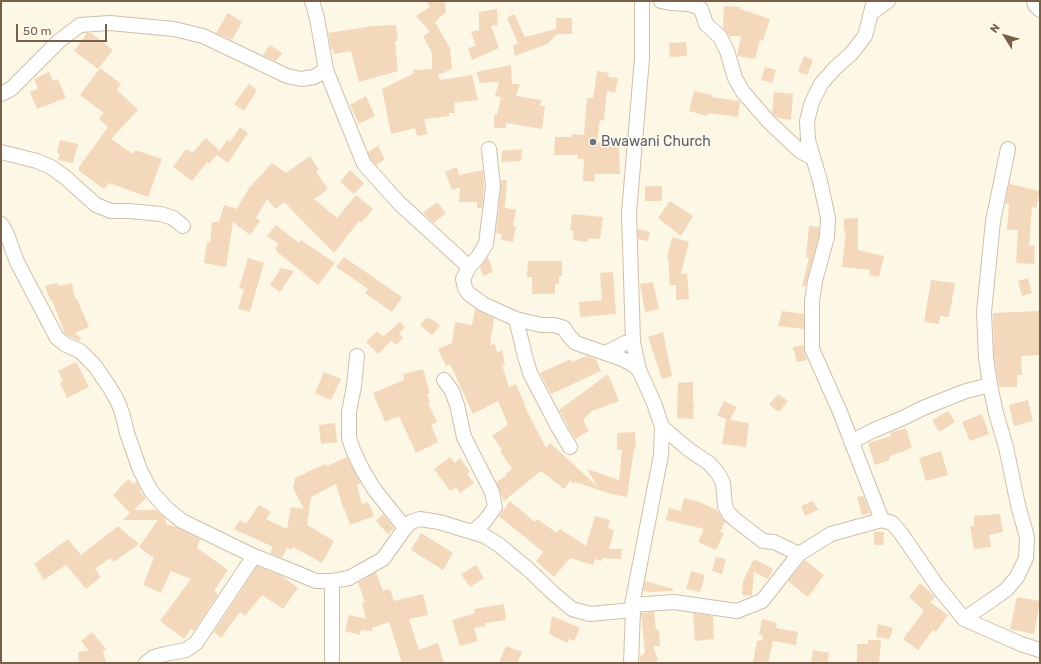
<!DOCTYPE html>
<html>
<head>
<meta charset="utf-8">
<style>
  body { margin:0 }
  #map { position:relative; width:1041px; height:664px; overflow:hidden; background:#fdf7e6; font-family:Rubik,sans-serif }
  canvas { display:block }
  .frame { position:absolute; inset:0; border:2px solid #775f49; pointer-events:none }
  .north { position:absolute; left:985px; top:16px; width:40px; height:40px; -webkit-text-stroke:3px #fffaed; paint-order:stroke; rotate:307deg; font-size:11px; font-weight:700; line-height:16px; text-align:center; color:#775f49 }
  .north::after { content:''; display:block; margin:auto; width:14px; height:18px; background:#775f49; clip-path:polygon(50% 0,100% 100%,50% 72%,0 100%) }
  .scale { position:absolute; left:16px; top:24px; width:91px; height:18px; box-sizing:border-box; border:2px solid #775f49; border-top:0; padding-left:5px; font-size:12px; line-height:14px; white-space:nowrap; color:#775f49; -webkit-text-stroke:3px #fffaed; paint-order:stroke }
</style>
</head>
<body>
<div id="map">
<canvas width="1041" height="664"></canvas>
<div class="frame"></div>
<div class="north">N</div>
<div class="scale">50 m</div>
</div>
<script>
const ctx = document.querySelector('canvas').getContext('2d');
ctx.lineJoin = 'round';
function paint(path, color) {
  ctx.fillStyle = color;
  ctx.fill(path, 'evenodd');
}
function poly(rows) {
  const path = new Path2D();
  for (const r of rows) {
    path.moveTo(r[0], r[1]);
    for (let i = 2; i < r.length; i += 2) path.lineTo(r[i], r[i + 1]);
  }
  return path;
}
function trace(path, color, width, dash) {
  ctx.strokeStyle = color;
  ctx.lineWidth = width;
  ctx.lineCap = dash ? 'butt' : 'round';
  ctx.setLineDash(dash || []);
  ctx.stroke(path);
}
function write(font, color, halo, rows, align = 'center') {
  ctx.font = font + ' Rubik,sans-serif';
  ctx.lineWidth = 3;
  ctx.setLineDash([]);
  ctx.textBaseline = 'middle';
  ctx.strokeStyle = halo;
  ctx.fillStyle = color;
  for (const [text, x, y, turn = 0] of rows) {
    ctx.save();
    ctx.translate(x, y);
    ctx.rotate((+turn || 0) * Math.PI / 180);
    ctx.textAlign = isNaN(turn) ? turn : align;
    if (halo) ctx.strokeText(text, 0, 0);
    ctx.fillText(text, 0, 0);
    ctx.restore();
  }
}
paint(poly([
  [427,1,445,1,446,12,435,22,450,48,452,69,438,75,440,80,472,75,478,100,454,103,455,113,449,113,449,116,424,119,427,134,417,136,415,128,391,134,382,89,414,73,413,70,432,69,432,53,423,36,430,32,416,16,430,7],
  [724,6,740,7,740,9,770,19,763,41,760,40,755,59,737,56,741,36,729,36,723,28],
  [497,9,498,25,491,26,499,48,472,60,468,48,476,46,471,32,479,30,479,12],
  [228,13,242,22,232,40,216,33],
  [514,14,525,37,556,29,556,18,572,18,572,34,557,34,547,44,515,56,513,46,518,43,507,18],
  [396,25,398,41,395,41,398,71,359,82,351,51,334,54,333,49,331,49,328,33,373,26],
  [87,33,91,33,113,50,98,69,74,51],
  [686,42,687,56,670,57,669,43],
  [270,45,282,53,276,61,263,55],
  [804,56,813,60,807,75,798,72],
  [511,65,512,84,520,84,516,96,541,100,540,106,545,106,542,129,506,123,506,128,494,128,494,115,497,115,501,97,495,96,499,82,480,83,476,72],
  [765,67,776,70,772,83,761,80],
  [100,68,121,84,117,90,138,110,111,139,133,154,135,150,162,159,148,197,109,183,104,189,79,171,79,167,108,127,99,118,104,113,80,95],
  [597,71,609,73,608,77,618,78,615,93,607,91,604,121,600,120,597,142,605,143,605,144,619,144,620,174,595,174,594,182,583,181,584,159,577,159,578,155,554,155,555,137,571,137,572,134,584,135,587,98,593,98],
  [49,72,53,81,58,79,66,98,37,109,30,92,38,89,34,79],
  [249,84,257,90,244,111,234,104],
  [694,91,712,95,712,97,740,101,738,117,708,113,707,116,689,111],
  [774,92,793,94,791,120,778,118,772,113],
  [366,96,375,116,359,124,350,105],
  [240,127,248,133,228,163,217,155,227,140,230,142],
  [206,138,220,151,209,164,207,162,192,181,173,167,186,149,192,153],
  [60,140,78,144,73,163,58,160,60,154,57,153],
  [378,146,385,159,376,165,371,159,368,152],
  [522,149,521,161,501,162,502,151],
  [310,156,319,170,316,172,328,189,314,199,337,218,356,195,373,209,361,223,359,221,334,253,284,202,276,209,267,199,256,218,260,221,250,235,233,222,226,267,204,263,207,242,210,243,212,222,219,222,224,205,237,209,249,188,272,163,286,173],
  [457,167,459,175,483,170,484,186,482,208,477,208,477,202,459,202,460,187,452,190,445,172],
  [350,170,364,183,354,194,340,182],
  [501,180,507,180,505,207,501,207,516,210,513,226,516,226,513,242,501,240,502,234,496,233,501,187],
  [1009,184,1040,191,1036,208,1032,207,1029,246,1035,246,1034,264,1016,263,1018,230,1007,230,1009,204,1005,203],
  [645,186,662,186,662,201,645,201],
  [670,201,693,216,681,236,658,218],
  [437,202,446,213,434,223,423,213],
  [572,214,603,217,600,239,588,238,588,242,573,240,574,231,570,230],
  [858,218,858,250,884,256,879,277,869,275,870,270,842,267,846,231,844,231,844,219],
  [276,225,299,243,301,240,335,263,318,285,276,251,276,247,279,244,267,236],
  [809,226,819,227,819,236,805,287,802,286,809,258,806,257],
  [638,229,650,232,648,241,638,239],
  [672,237,689,242,681,274,687,273,689,299,676,300,676,285,670,285,668,259,667,258],
  [344,257,402,297,392,312,365,293,368,289,336,267],
  [488,257,493,272,483,276,480,267],
  [248,258,264,263,250,312,238,309,244,289,239,288],
  [528,261,562,261,562,276,559,276,559,284,555,284,555,294,532,294,532,277,527,277],
  [281,268,294,271,280,292,270,285],
  [613,272,616,314,580,317,579,302,602,300,600,273],
  [1028,278,1032,293,1022,296,1018,281],
  [931,280,955,283,949,317,940,316,939,324,924,322],
  [653,282,659,309,645,312,640,284],
  [57,283,58,286,72,283,75,299,77,299,89,327,75,333,81,339,79,341,65,334,52,300,50,300,45,286],
  [475,309,494,318,490,345,495,344,497,352,502,350,505,365,502,365,509,387,516,384,526,407,525,407,546,448,550,443,597,486,587,469,619,480,622,450,617,450,617,433,635,432,636,449,634,449,627,497,611,494,575,482,574,484,570,481,564,489,541,471,504,501,496,482,506,476,505,475,512,469,500,451,502,450,492,436,508,425,498,401,473,414,450,364,446,366,438,349,452,343,455,322,472,325],
  [782,311,804,314,804,329,778,326],
  [1040,311,1040,355,1021,356,1022,375,1017,375,1017,387,999,387,994,356,993,313],
  [426,318,432,319,440,326,432,335,420,325],
  [400,322,405,327,399,333,403,338,396,345,391,341,378,354,366,342,377,331,383,337],
  [663,332,672,376,662,379,648,337],
  [804,345,804,352,807,360,797,362,793,347],
  [586,356,596,359,601,371,551,394,540,373,571,359,572,362],
  [76,362,89,387,67,398,60,383,63,381,58,371],
  [423,369,430,393,427,394,430,403,428,403,437,422,431,425,438,442,416,453,399,416,385,422,373,393,404,380,403,374],
  [324,372,341,379,331,400,315,393],
  [608,374,619,401,592,411,583,420,589,431,575,439,559,410],
  [693,382,693,403,694,403,693,419,677,418,678,383],
  [778,394,788,401,779,412,769,405],
  [1028,400,1033,421,1014,426,1009,405],
  [724,401,737,407,730,420,749,423,746,447,722,444,726,419,728,420,717,415],
  [948,411,955,422,939,432,932,420],
  [982,414,989,434,970,441,962,422],
  [335,423,337,442,321,444,319,425],
  [906,428,912,447,904,451,890,456,890,459,887,461,875,465,868,443,891,436,890,433],
  [941,451,948,475,926,481,919,458],
  [347,457,361,483,357,485,362,504,368,502,374,516,350,525,344,508,343,508,336,484,311,497,307,525,334,541,322,563,293,547,292,550,287,548,282,558,270,553,273,547,234,529,240,520,246,524,259,505,271,512,266,519,287,529,291,507,304,509,293,488,295,478,318,467,326,464,327,466],
  [450,457,455,463,460,458,470,472,467,474,474,483,460,493,456,487,450,491,434,469],
  [128,479,134,484,136,481,141,490,140,492,146,498,134,510,156,510,166,519,166,524,176,527,200,539,197,548,228,570,214,591,218,594,194,631,191,629,184,639,160,621,191,579,171,571,161,593,143,585,154,558,139,547,158,520,123,520,130,513,113,495],
  [863,496,870,513,862,515,857,497],
  [684,498,700,502,717,510,725,522,720,532,724,533,716,550,698,542,704,529,666,520,669,508,681,511],
  [510,501,535,522,537,519,557,533,560,529,586,546,595,516,610,520,608,528,614,530,609,549,622,549,621,559,602,558,602,561,595,559,593,565,570,558,554,577,536,561,543,552,499,516],
  [813,501,818,510,805,516,801,506],
  [383,514,394,528,388,534,376,521],
  [1000,514,1003,532,989,535,991,547,974,549,970,526,974,526,974,516],
  [118,526,139,544,114,562,110,558,95,569,101,577,86,589,66,565,44,580,34,564,68,539,81,555],
  [874,532,884,532,883,545,874,545],
  [421,533,453,553,443,570,411,550],
  [716,557,726,559,722,574,712,571],
  [754,559,773,569,768,579,754,572,752,596,742,595,743,581],
  [805,560,824,575,808,597,788,581],
  [476,565,484,578,470,587,461,574],
  [257,566,282,576,298,588,283,609,262,595,245,616,240,612,221,638,214,632],
  [691,571,705,575,700,592,686,589],
  [376,572,383,591,390,589,394,601,423,594,428,615,409,619,419,650,438,643,444,663,402,663,389,622,372,628,372,631,361,630,360,635,345,631,349,615,366,619,362,603,365,603,358,583],
  [645,581,673,589,673,591,650,592,643,591],
  [920,583,935,597,930,602,948,615,936,632,933,630,918,650,903,639,924,611,909,597],
  [1017,597,1040,601,1034,634,1010,629],
  [504,604,506,620,485,623,485,626,474,628,478,641,460,646,452,620,475,613,474,609],
  [654,612,656,630,659,629,660,646,653,646,658,660,655,661,656,663,640,663,640,656,644,654,644,653,645,652,641,613],
  [693,613,713,616,714,639,695,641],
  [552,616,580,628,574,641,569,639,567,643,549,634],
  [762,619,777,623,776,628,798,632,796,645,773,641,768,663,753,663,757,641,763,640,762,635,759,635],
  [878,624,893,628,890,639,876,637],
  [92,632,106,649,103,651,106,663,79,663,78,652,89,651,81,641],
  [868,640,881,640,879,663,857,663,857,644,868,644],
  [506,646,522,652,517,663,499,663],
  [813,650,829,653,827,663,811,663]
]), '#f3d8bc');
const street = poly([
  [312,1,317,18,326,70,364,164,399,203,469,267],
  [661,1,671,3,688,4,695,6,701,9,706,24,720,37,727,51,735,78,743,92,769,122,800,151,813,158],
  [874,1,865,36,851,54,835,68,821,84,812,102,807,121,808,140,820,181,828,218,827,237,815,281,812,301,812,349,840,412,882,520],
  [1034,1,1035,5,1040,10],
  [871,13,888,1],
  [1,94,11,89,59,41,80,25,110,23,174,29,203,36,287,76,301,79,314,77,326,70],
  [489,149,493,186,486,244,478,257,469,267,463,279,465,288,468,293,483,304,516,319,541,325,554,325,564,328,569,336,576,343,622,359,632,364,639,370],
  [1,152,37,161,51,167,66,178,96,205,111,211,129,211,161,214,173,218,183,226],
  [1,224,6,232,17,262,57,338,66,345,80,351,95,366,110,388,118,402,123,416,127,433,140,470,151,491,166,508,182,521,254,556,287,569,316,581,332,581,349,578,383,559,405,528,411,522,420,519,439,522,485,536,499,545,528,569,553,593,572,609,590,614,633,610],
  [516,319,525,356,530,373,557,425,570,447],
  [606,353,625,343,633,342],
  [357,356,354,386,349,412,349,438,353,450,362,469,374,489,405,528],
  [444,380,452,391,457,405,464,437,492,492,495,507,485,521,473,532],
  [662,427,688,449,710,464,719,475,723,483,725,506,729,514,737,521,763,541,774,542,799,554],
  [851,442,872,431,903,418,923,408,966,391,990,385],
  [332,581,332,663],
  [632,605,674,602,737,611,762,601,799,554,831,534,882,520,892,523,900,532,938,587,964,619,1021,644,1040,650],
  [964,619,1006,590,1017,577,1026,558,1027,537,1018,505,1006,447,996,413,990,385,986,357,984,312,993,221,1008,149],
  [146,663,154,657,165,654,186,650,196,643,254,556],
  [631,663,633,610,632,605,661,455,662,427,654,403,639,370,633,342,629,213,642,58,642,1]
]);
trace(street, '#cfbfab', 16);
trace(street, '#fff', 14);
for (const [x, y, r, color] of [
  [593,142,4,"#6b7280"]
]) {
  const dot = new Path2D();
  dot.arc(x, y, r, 0, 2 * Math.PI);
  ctx.fillStyle = color;
  ctx.fill(dot);
  trace(dot, '#fffaed', 1.5);
}
write('14px', '#5b616d', '#fffaed', [
  ["Bwawani Church",601,142]
], 'left');
</script>
</body>
</html>
